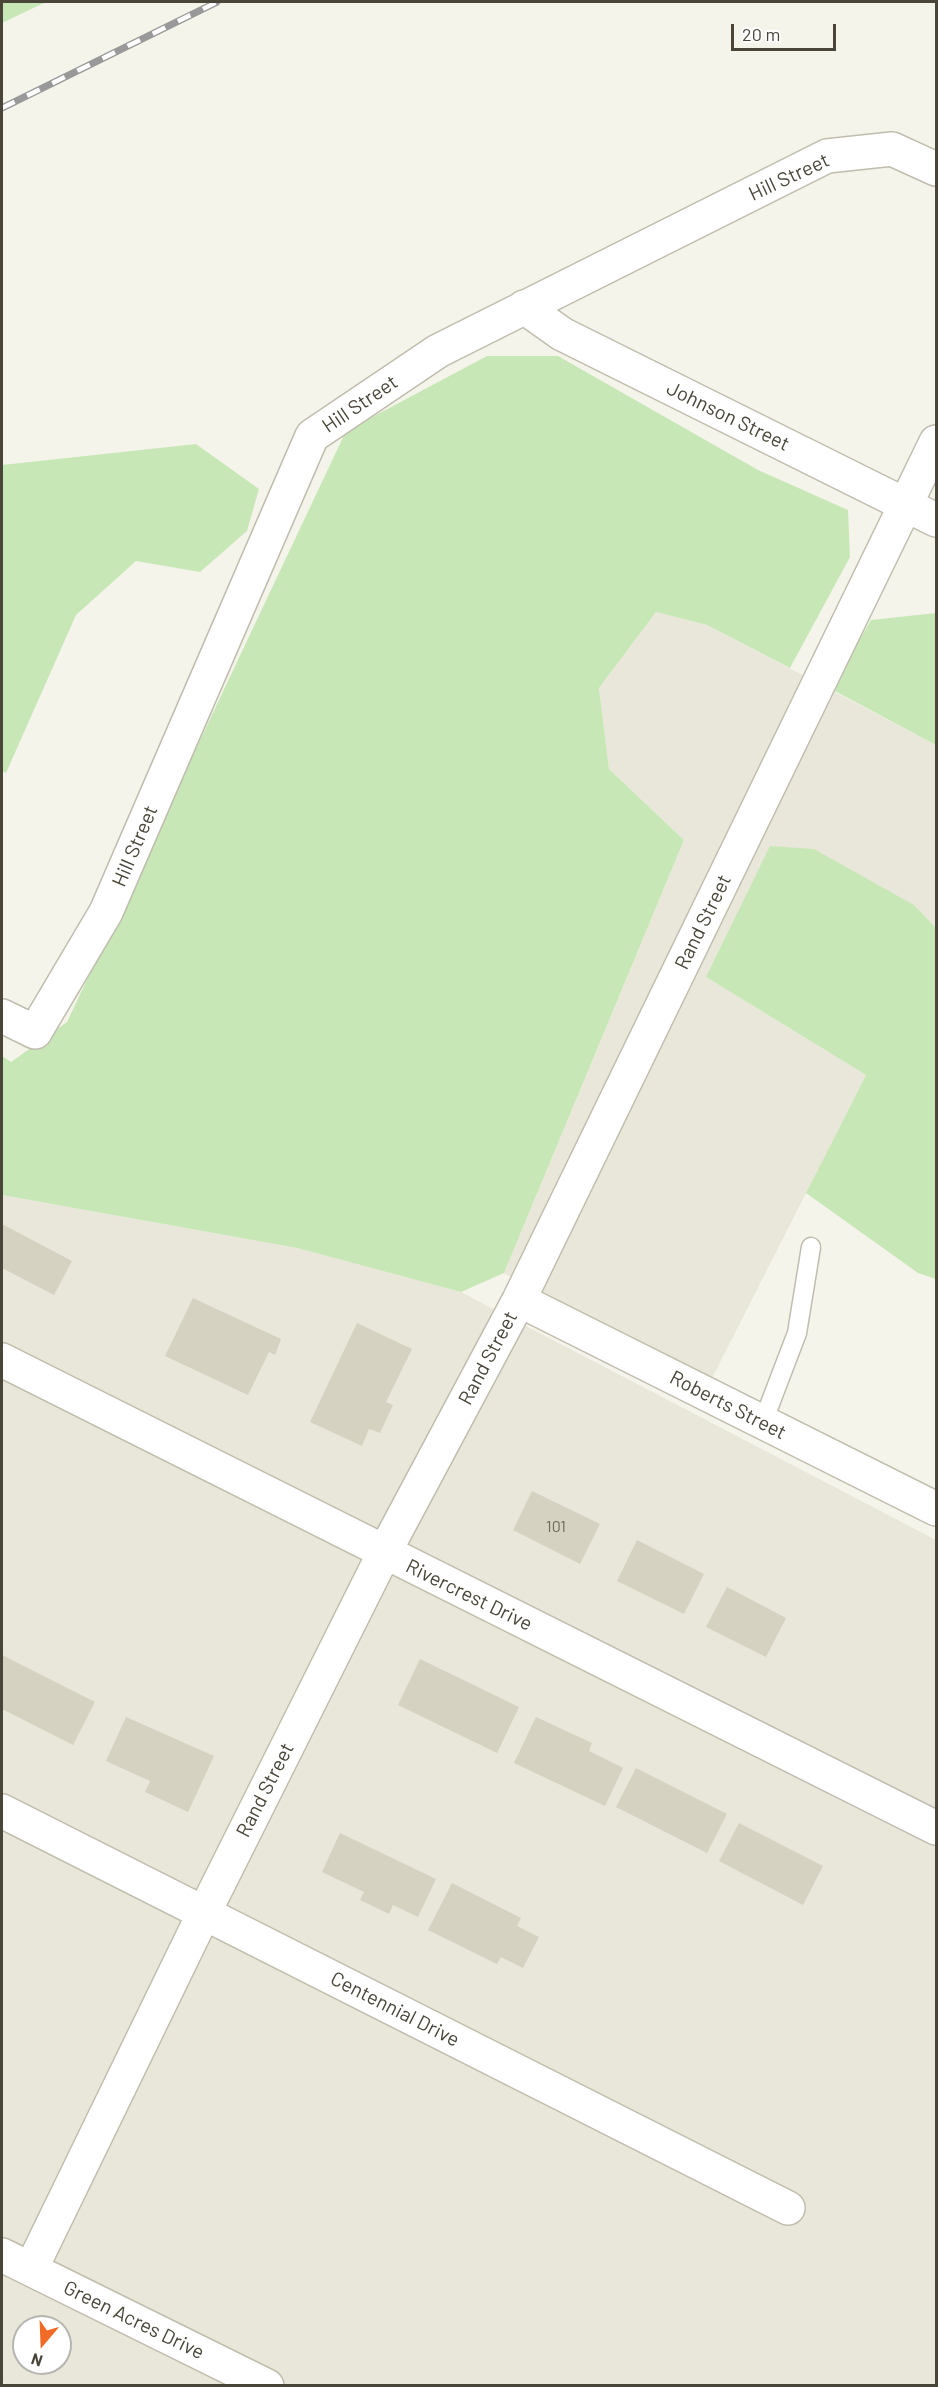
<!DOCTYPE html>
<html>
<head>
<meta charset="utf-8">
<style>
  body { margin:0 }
  #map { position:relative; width:938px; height:2387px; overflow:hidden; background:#f5f4eb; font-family:Barlow,sans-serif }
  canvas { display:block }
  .frame { position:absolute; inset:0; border:3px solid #494639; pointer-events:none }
  .north { position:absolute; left:12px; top:2315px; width:60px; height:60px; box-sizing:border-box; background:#fff; border:2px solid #b6b5b0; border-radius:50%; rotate:199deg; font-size:16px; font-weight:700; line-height:24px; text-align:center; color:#494639 }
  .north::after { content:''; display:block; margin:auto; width:21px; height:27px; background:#f16b27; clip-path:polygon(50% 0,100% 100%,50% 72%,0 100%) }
  .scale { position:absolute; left:731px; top:24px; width:105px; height:27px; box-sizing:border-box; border:3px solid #494639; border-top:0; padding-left:8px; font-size:18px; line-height:21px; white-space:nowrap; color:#494639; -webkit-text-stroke:4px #fff; paint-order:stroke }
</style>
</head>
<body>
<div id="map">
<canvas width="938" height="2387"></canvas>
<div class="frame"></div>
<div class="north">N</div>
<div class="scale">20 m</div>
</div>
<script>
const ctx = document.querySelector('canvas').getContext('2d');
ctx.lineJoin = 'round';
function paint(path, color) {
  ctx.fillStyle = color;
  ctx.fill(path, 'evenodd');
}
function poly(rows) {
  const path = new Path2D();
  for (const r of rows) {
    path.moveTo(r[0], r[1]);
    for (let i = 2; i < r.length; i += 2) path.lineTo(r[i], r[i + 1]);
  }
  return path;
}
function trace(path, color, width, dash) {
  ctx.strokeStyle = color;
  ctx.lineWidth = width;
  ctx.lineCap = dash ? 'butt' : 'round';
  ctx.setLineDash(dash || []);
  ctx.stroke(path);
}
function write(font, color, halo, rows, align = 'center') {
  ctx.font = font + ' Barlow,sans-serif';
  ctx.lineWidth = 6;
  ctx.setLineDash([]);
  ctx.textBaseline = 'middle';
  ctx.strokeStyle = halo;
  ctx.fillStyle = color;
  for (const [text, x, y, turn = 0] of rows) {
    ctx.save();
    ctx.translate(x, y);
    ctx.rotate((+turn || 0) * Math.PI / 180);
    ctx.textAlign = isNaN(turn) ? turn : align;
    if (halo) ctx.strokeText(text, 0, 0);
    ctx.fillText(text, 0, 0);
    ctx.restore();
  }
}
paint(poly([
  [656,612,707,625,936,745,936,928,914,905,706,977,866,1075,708,1386,504,1273,684,840,609,769,599,688],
  [2,1195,297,1248,461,1292,936,1540,936,2385,8,2386,2,2382],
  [24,2327,60,2327,60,2363,24,2363]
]), '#e9e7da');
paint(poly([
  [2,2,46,2,2,23],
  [487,356,558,356,758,470,848,510,850,557,790,668,707,625,656,612,599,688,609,769,684,840,504,1273,461,1292,297,1248,2,1195,2,1056,11,1062,67,1022,346,431],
  [196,444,259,489,247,531,200,572,136,561,76,615,6,773,2,771,2,465],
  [936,613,936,745,831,689,871,620],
  [770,846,814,849,914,905,936,928,936,1279,918,1273,806,1193,866,1075,706,977]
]), '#c8e7b7');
paint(poly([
  [2,1224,72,1261,54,1295,2,1268],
  [193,1298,281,1339,275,1355,269,1352,248,1395,165,1356],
  [357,1323,412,1349,386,1402,393,1405,380,1433,369,1429,362,1446,310,1422],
  [532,1491,600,1524,580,1564,513,1530],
  [637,1540,704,1574,684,1614,617,1581],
  [727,1587,786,1618,766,1657,706,1627],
  [2,1655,95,1702,73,1745,2,1709],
  [420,1659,519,1707,497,1753,398,1705],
  [126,1717,214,1756,188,1812,145,1792,150,1781,106,1761],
  [536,1717,592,1743,589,1751,623,1768,605,1806,514,1763],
  [636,1768,727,1814,707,1853,616,1807],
  [739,1823,823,1866,803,1905,719,1861],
  [340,1833,436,1879,418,1917,393,1905,389,1914,360,1900,364,1892,322,1872],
  [452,1883,521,1918,517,1926,539,1937,523,1968,501,1957,497,1964,428,1930]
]), '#d6d2c1');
const service = poly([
  [763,1422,797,1333,811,1247]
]);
const minor = poly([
  [524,307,562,334,936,520],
  [2,1016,35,1032,106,912,312,436,438,351,827,156,892,149,936,169],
  [519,1300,936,1509],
  [2,1360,936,1828],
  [2,1811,788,2208],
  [2,2255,267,2386],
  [31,2269,204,1913,384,1553,519,1300,936,442]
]);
trace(service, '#c0bdae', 21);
trace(minor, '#c0bdae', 36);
trace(service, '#fff', 18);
trace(minor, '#fff', 33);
const rail = poly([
  [2,108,217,2]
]);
trace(rail, '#999', 7);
trace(rail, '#fff', 4.5, [14]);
write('16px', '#6c695b', null, [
  ["101",556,1527]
]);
write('20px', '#494639', '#fff', [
  ["Hill Street",789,177,-25],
  ["Hill Street",360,404,-34],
  ["Johnson Street",728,416,26],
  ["Hill Street",135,846,-67],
  ["Rand Street",703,922,-64],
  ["Rand Street",488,1358,-62],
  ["Roberts Street",728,1405,27],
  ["Rivercrest Drive",469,1595,26],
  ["Rand Street",265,1790,-63],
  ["Centennial Drive",395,2009,27],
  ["Green Acres Drive",134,2320,26]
]);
</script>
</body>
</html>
